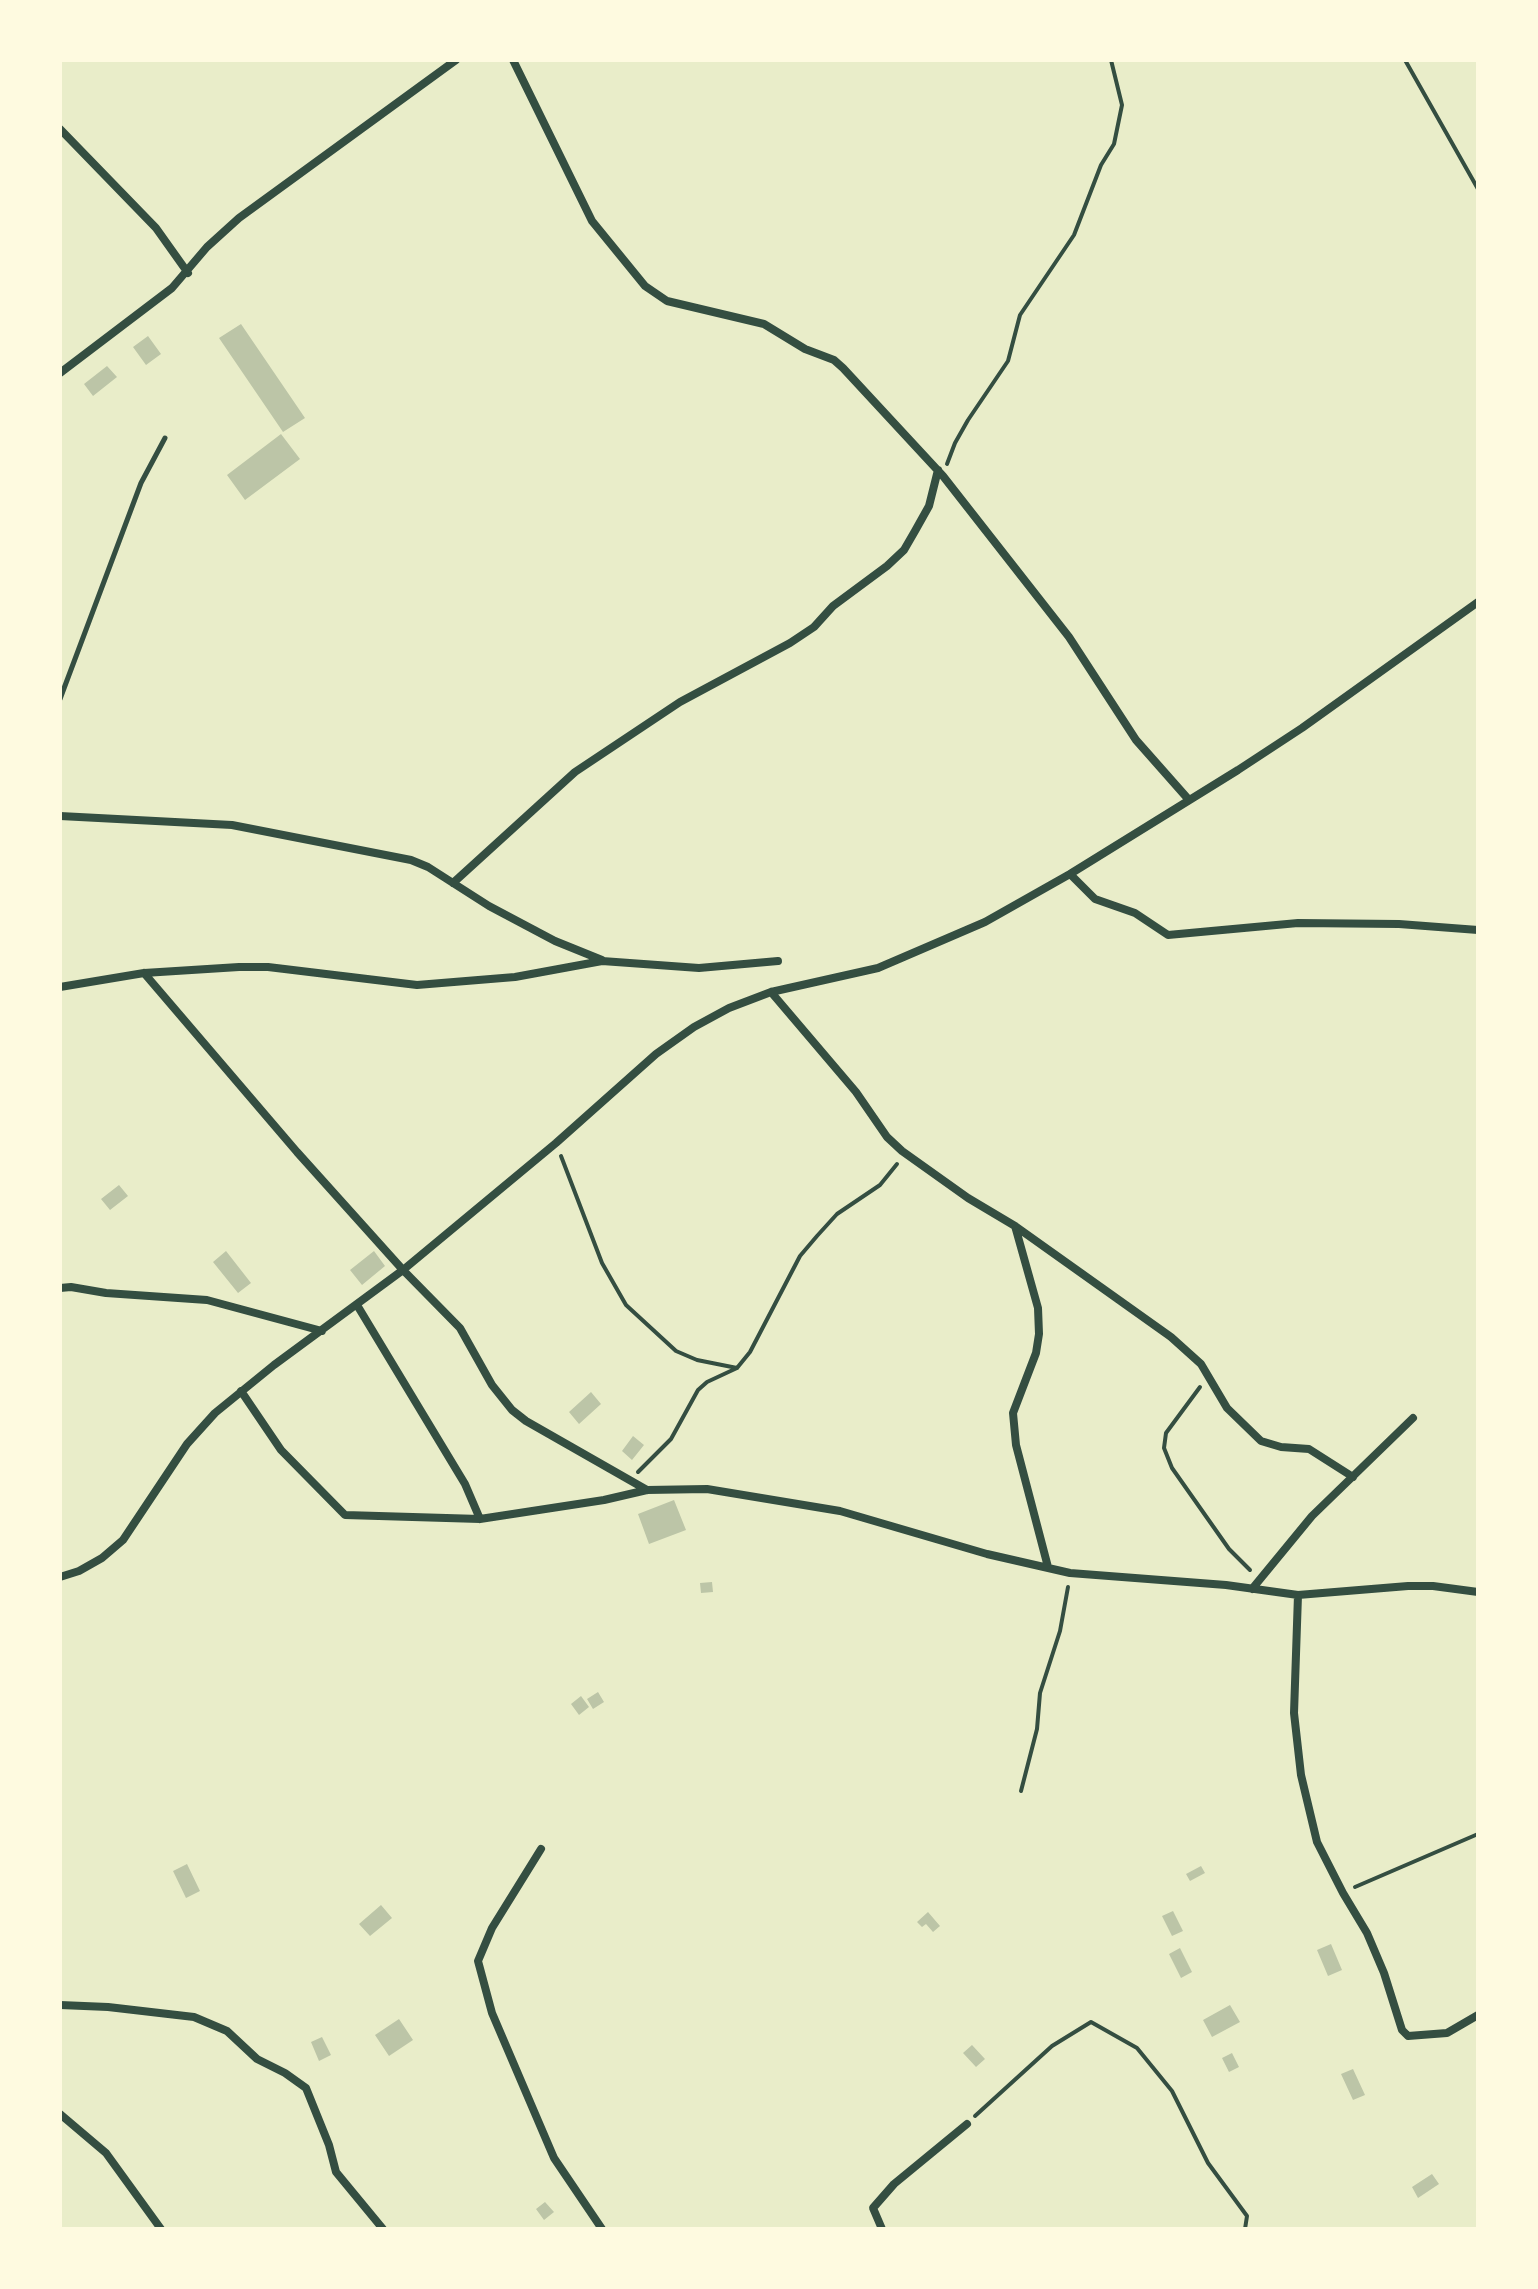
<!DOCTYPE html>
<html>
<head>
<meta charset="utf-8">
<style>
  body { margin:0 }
  #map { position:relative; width:1538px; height:2289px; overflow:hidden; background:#e9edc9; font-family:Montserrat,sans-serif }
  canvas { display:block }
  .frame { position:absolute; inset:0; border:62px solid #fefae0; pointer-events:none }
</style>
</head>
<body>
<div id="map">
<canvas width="1538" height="2289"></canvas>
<div class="frame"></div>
</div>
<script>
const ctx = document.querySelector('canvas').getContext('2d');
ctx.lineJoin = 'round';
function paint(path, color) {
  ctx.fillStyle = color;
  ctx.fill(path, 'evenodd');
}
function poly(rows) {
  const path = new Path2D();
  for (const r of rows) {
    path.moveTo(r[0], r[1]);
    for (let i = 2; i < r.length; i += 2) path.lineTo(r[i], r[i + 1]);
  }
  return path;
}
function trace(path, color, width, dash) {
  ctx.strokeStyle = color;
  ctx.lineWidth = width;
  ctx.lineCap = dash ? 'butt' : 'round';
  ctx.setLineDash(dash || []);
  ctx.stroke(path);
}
paint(poly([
  [241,324,305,418,283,432,219,338],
  [148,336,161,354,146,365,133,347],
  [107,366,117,377,93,396,84,384],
  [281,434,300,459,245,500,227,475],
  [119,1185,128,1196,110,1210,101,1199],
  [226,1251,251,1283,238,1293,213,1262],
  [374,1251,385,1266,362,1285,350,1270],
  [591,1392,601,1404,579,1424,569,1412],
  [633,1436,644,1445,632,1460,622,1451],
  [674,1500,686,1530,649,1544,638,1514],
  [712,1582,713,1592,701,1593,700,1583],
  [598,1692,604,1702,593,1709,587,1699],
  [581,1696,589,1707,579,1715,571,1704],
  [187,1864,200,1891,186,1898,173,1871],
  [1201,1866,1205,1873,1190,1881,1186,1874],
  [381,1905,392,1918,370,1936,359,1924],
  [1173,1911,1183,1931,1172,1936,1162,1916],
  [928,1912,940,1926,933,1932,926,1924,922,1927,917,1922],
  [1331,1944,1342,1970,1328,1976,1317,1950],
  [1180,1948,1192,1972,1181,1978,1169,1954],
  [1230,2005,1240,2022,1212,2037,1203,2020],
  [399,2019,413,2040,389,2056,375,2035],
  [322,2037,331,2055,319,2061,311,2042],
  [972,2045,985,2059,976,2067,963,2053],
  [1232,2053,1239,2067,1229,2072,1222,2058],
  [1353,2069,1365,2095,1353,2100,1341,2074],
  [1432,2174,1439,2184,1418,2198,1412,2187],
  [545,2202,554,2212,544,2220,536,2209]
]), '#bcc5a7');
trace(poly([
  [1405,60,1478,189],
  [947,464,955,443,968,420,1008,361,1020,315,1074,235,1101,165,1114,144,1122,105,1111,60],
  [561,1156,602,1263,626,1305,676,1351,697,1360,737,1368],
  [1200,1387,1166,1433,1164,1448,1172,1468,1229,1549,1250,1570],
  [638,1472,671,1439,698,1390,707,1382,737,1368,750,1352,800,1256,817,1236,837,1214,880,1185,897,1164],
  [1021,1791,1037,1729,1040,1693,1060,1631,1068,1587],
  [1355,1887,1478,1834],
  [975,2116,1052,2046,1091,2022,1137,2048,1172,2091,1208,2163,1247,2216,1245,2229]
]), '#344e41', 4);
trace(poly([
  [60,699,141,483,165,438]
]), '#344e41', 5);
trace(poly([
  [513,60,592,221,645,286,667,301,764,324,805,349,834,360,843,368,943,476,1069,637,1136,740,1189,800],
  [60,129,156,228,188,273],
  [60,373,172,288,207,247,239,218,456,60],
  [60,816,232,825,411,860,428,867,489,906,555,941,602,960],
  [1070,874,1095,899,1135,913,1168,935,1298,923,1399,924,1478,930],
  [453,883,575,772,680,702,790,643,814,627,833,606,887,566,904,550,915,531,929,506,938,470],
  [144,973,297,1152,403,1270,460,1328,492,1385,512,1410,526,1421,647,1490],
  [60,987,144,973,239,967,268,967,417,985,515,977,602,961,699,968,778,961],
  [771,992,856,1092,887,1137,902,1151,968,1198,1015,1226,1171,1337,1201,1364,1227,1408,1261,1441,1281,1447,1309,1449,1353,1477],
  [1015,1226,1038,1308,1039,1334,1036,1353,1013,1413,1016,1445,1048,1567],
  [60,1288,71,1287,106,1293,207,1300,322,1331],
  [357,1305,465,1484,480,1519],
  [241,1391,281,1450,345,1515,480,1519,604,1500,647,1490,707,1489,840,1511,987,1554,1070,1573,1226,1585,1298,1595,1408,1586,1433,1586,1478,1592],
  [60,1577,79,1571,102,1558,123,1540,187,1444,215,1413,274,1365,403,1270,556,1143,656,1054,694,1027,729,1008,771,992,878,968,985,922,1070,874,1238,770,1302,728,1478,602],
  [1252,1589,1312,1516,1413,1418],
  [1298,1595,1294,1713,1301,1775,1317,1842,1343,1893,1367,1933,1384,1973,1402,2030,1408,2036,1447,2033,1478,2015],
  [541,1849,492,1928,478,1961,492,2013,554,2158,602,2229],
  [60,2005,108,2007,194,2017,227,2031,257,2059,285,2073,306,2088,329,2145,336,2172,383,2229],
  [60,2114,106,2153,161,2229],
  [882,2229,873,2208,894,2184,967,2124]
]), '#344e41', 8);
</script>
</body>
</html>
